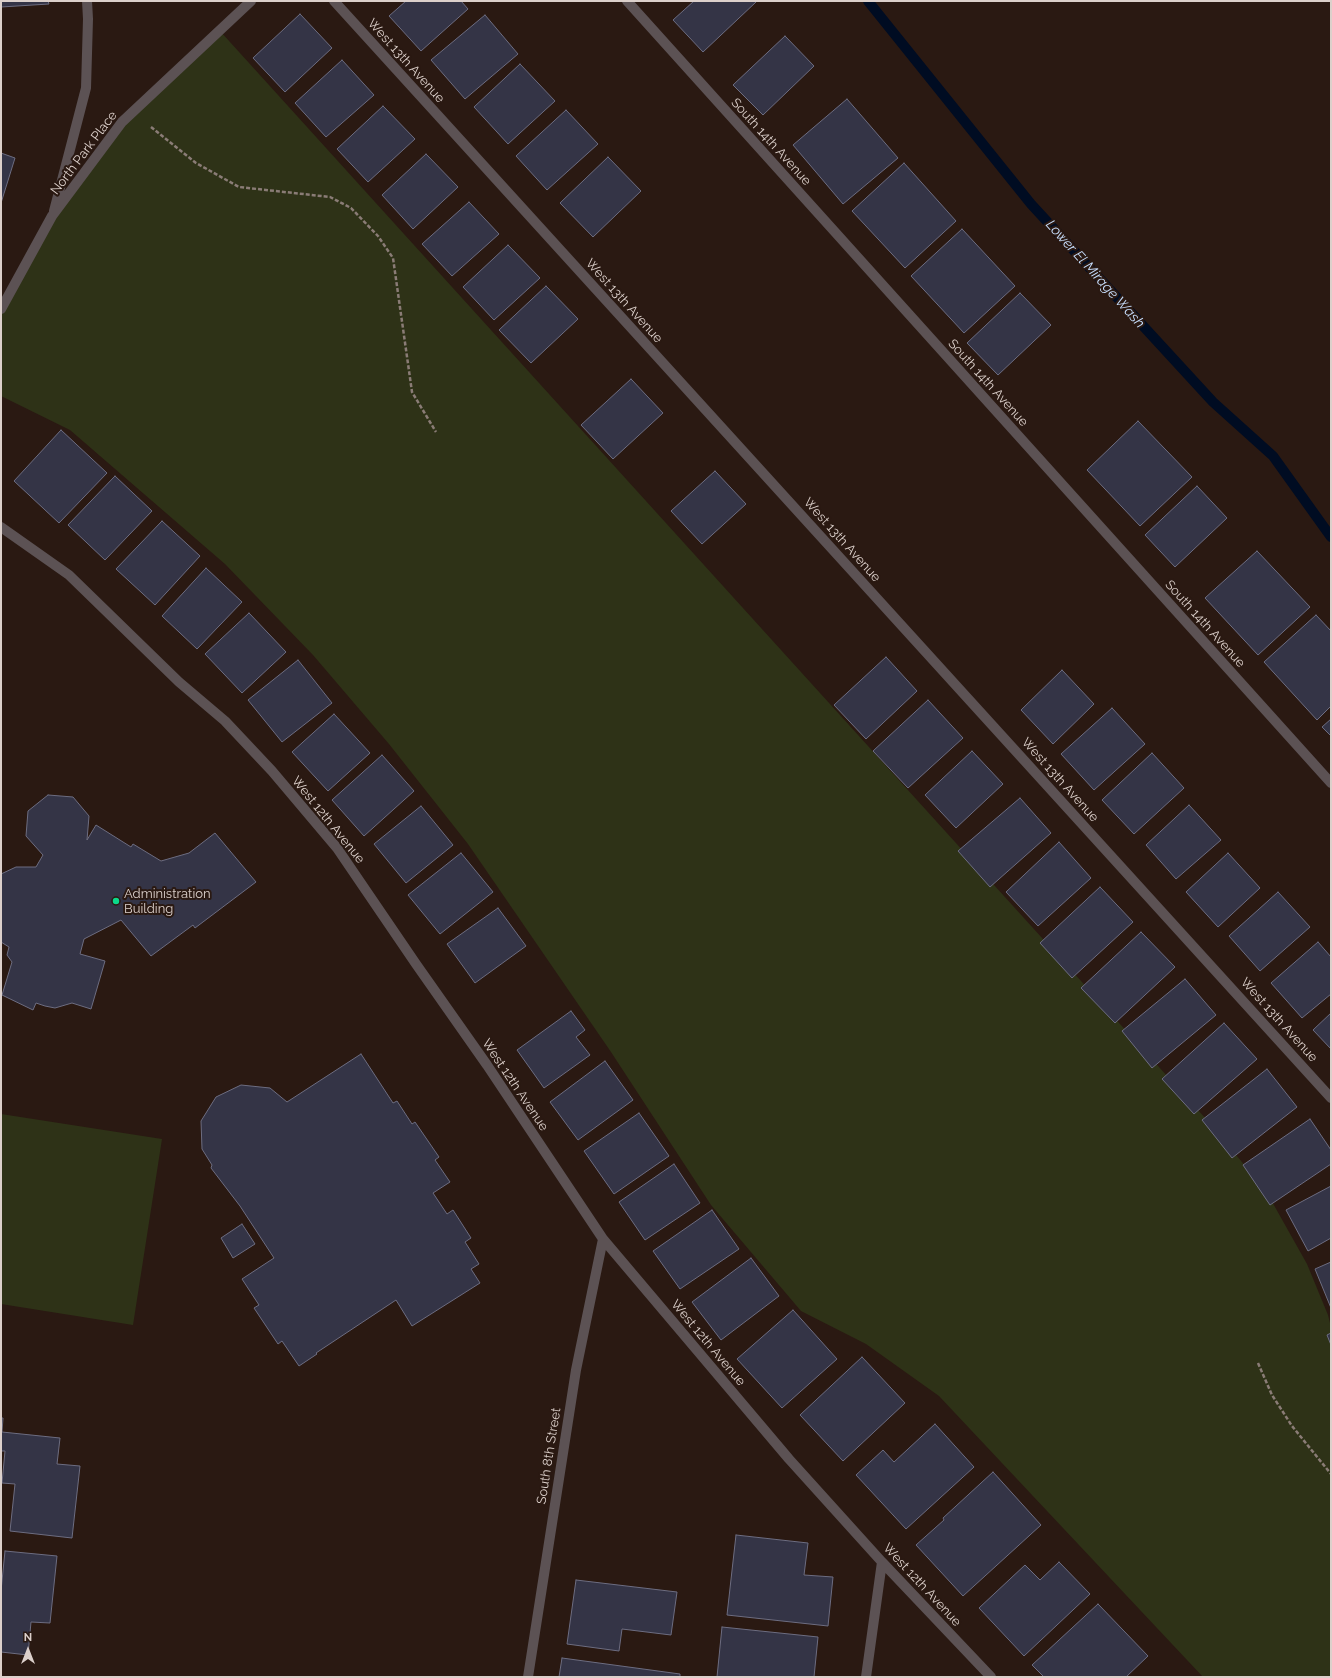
<!DOCTYPE html>
<html>
<head>
<meta charset="utf-8">
<style>
  body { margin:0 }
  #map { position:relative; width:1332px; height:1678px; overflow:hidden; background:#2a1912; font-family:Raleway,sans-serif }
  canvas { display:block }
  .frame { position:absolute; inset:0; border:2px solid #dcd0cb; pointer-events:none }
  .north { position:absolute; left:8px; top:1630px; width:40px; height:40px; -webkit-text-stroke:3px #2a1912; paint-order:stroke; rotate:0deg; font-size:11px; font-weight:700; line-height:16px; text-align:center; color:#dcd0cb }
  .north::after { content:''; display:block; margin:auto; width:14px; height:18px; background:#dcd0cb; clip-path:polygon(50% 0,100% 100%,50% 72%,0 100%) }
</style>
</head>
<body>
<div id="map">
<canvas width="1332" height="1678"></canvas>
<div class="frame"></div>
<div class="north">N</div>
</div>
<script>
const ctx = document.querySelector('canvas').getContext('2d');
ctx.lineJoin = 'round';
function paint(path, color) {
  ctx.fillStyle = color;
  ctx.fill(path, 'evenodd');
}
function poly(rows) {
  const path = new Path2D();
  for (const r of rows) {
    path.moveTo(r[0], r[1]);
    for (let i = 2; i < r.length; i += 2) path.lineTo(r[i], r[i + 1]);
  }
  return path;
}
function trace(path, color, width, dash) {
  ctx.strokeStyle = color;
  ctx.lineWidth = width;
  ctx.lineCap = dash ? 'butt' : 'round';
  ctx.setLineDash(dash || []);
  ctx.stroke(path);
}
function write(font, color, halo, rows, align = 'center') {
  ctx.font = font + ' Raleway,sans-serif';
  ctx.lineWidth = 4;
  ctx.setLineDash([]);
  ctx.textBaseline = 'middle';
  ctx.strokeStyle = halo;
  ctx.fillStyle = color;
  for (const [text, x, y, turn = 0] of rows) {
    ctx.save();
    ctx.translate(x, y);
    ctx.rotate((+turn || 0) * Math.PI / 180);
    ctx.textAlign = isNaN(turn) ? turn : align;
    if (halo) ctx.strokeText(text, 0, 0);
    ctx.fillText(text, 0, 0);
    ctx.restore();
  }
}
paint(poly([
  [220,31,1207,1120,1266,1191,1307,1264,1328,1315,1331,1327,1331,1677,1203,1677,939,1396,866,1344,801,1311,711,1205,611,1052,468,844,389,744,313,655,225,564,70,430,1,396,1,309,52,216,122,122],
  [1,1114,162,1139,133,1325,1,1304]
]), '#2e3217');
trace(poly([
  [868,1,1031,204,1213,402,1273,456,1331,537]
]), '#000c22', 10);
const building = poly([
  [1,1,48,1,49,4,1,7,1,1],
  [406,1,461,1,468,9,421,51,389,16,406,1],
  [694,1,755,1,756,2,703,52,673,20,694,1],
  [300,14,332,48,285,92,253,58,300,14],
  [485,15,518,54,465,99,431,60,485,15],
  [785,36,814,66,763,115,733,85,785,36],
  [342,60,374,95,326,137,295,103,342,60],
  [520,64,555,101,508,144,474,107,520,64],
  [847,99,898,158,843,204,793,145,847,99],
  [383,106,415,139,368,182,337,149,383,106],
  [566,110,598,144,547,190,516,156,566,110],
  [1,153,15,158,1,203,1,153],
  [426,154,458,187,413,229,382,195,426,154],
  [608,157,641,191,593,237,560,203,608,157],
  [904,163,956,221,905,268,852,211,904,163],
  [469,202,499,234,452,276,422,244,469,202],
  [962,229,1015,286,964,333,911,276,962,229],
  [508,245,540,278,494,320,463,287,508,245],
  [546,286,578,319,531,363,499,330,546,286],
  [1020,293,1051,325,998,375,967,343,1020,293],
  [631,379,663,413,613,459,581,425,631,379],
  [1138,421,1192,477,1140,526,1087,470,1138,421],
  [61,430,107,473,59,523,14,481,61,430],
  [715,471,746,504,702,544,671,511,715,471],
  [115,476,152,511,105,560,68,525,115,476],
  [1197,486,1227,518,1175,567,1145,535,1197,486],
  [162,521,200,556,155,605,116,569,162,521],
  [1257,551,1310,607,1258,655,1205,598,1257,551],
  [206,568,242,602,197,649,162,616,206,568],
  [249,613,286,652,242,693,205,654,249,613],
  [1316,615,1331,631,1331,706,1317,720,1264,662,1316,615],
  [886,657,917,691,866,739,834,705,886,657],
  [298,660,332,703,282,742,248,700,298,660],
  [1062,670,1094,704,1053,744,1021,710,1062,670],
  [928,700,963,738,908,788,873,751,928,700],
  [1112,708,1145,744,1094,790,1061,754,1112,708],
  [334,714,370,753,328,791,292,752,334,714],
  [1331,719,1331,736,1322,727,1331,719],
  [972,751,1003,784,956,828,925,795,972,751],
  [1152,753,1184,788,1134,834,1102,800,1152,753],
  [382,755,414,791,364,836,332,800,382,755],
  [48,795,73,797,89,816,87,840,96,825,131,847,133,844,161,861,189,853,215,833,256,882,195,928,193,925,151,956,121,920,84,939,80,954,105,961,91,1009,72,1003,55,1008,45,1006,36,1003,33,1010,2,995,12,962,7,955,9,947,1,942,1,874,16,867,36,867,43,855,26,836,28,811,48,795],
  [1020,798,1051,833,990,887,958,851,1020,798],
  [1189,805,1221,840,1176,879,1146,845,1189,805],
  [421,806,453,845,406,883,374,844,421,806],
  [1059,842,1091,878,1038,926,1006,892,1059,842],
  [461,853,493,892,440,934,408,895,461,853],
  [1228,853,1260,888,1218,927,1186,892,1228,853],
  [1100,887,1133,922,1072,978,1040,943,1100,887],
  [1278,892,1310,927,1260,971,1229,936,1278,892],
  [498,908,526,946,475,983,447,944,498,908],
  [1141,932,1175,967,1115,1023,1081,988,1141,932],
  [1318,942,1331,957,1331,994,1302,1018,1271,983,1318,942],
  [1185,979,1216,1015,1152,1068,1122,1031,1185,979],
  [571,1011,585,1030,576,1037,590,1055,544,1088,517,1050,571,1011],
  [1331,1013,1331,1049,1313,1030,1331,1013],
  [1224,1023,1257,1059,1194,1114,1162,1079,1224,1023],
  [361,1054,393,1103,397,1101,412,1124,415,1122,439,1157,435,1160,450,1182,433,1193,447,1214,453,1210,471,1238,465,1242,479,1264,471,1269,480,1283,412,1326,396,1300,316,1353,317,1354,299,1366,282,1341,278,1344,254,1308,259,1305,242,1279,274,1258,240,1206,211,1168,212,1165,202,1149,201,1121,216,1097,241,1085,270,1088,287,1102,361,1054],
  [605,1061,633,1100,578,1140,550,1102,605,1061],
  [1267,1069,1297,1107,1232,1158,1202,1120,1267,1069],
  [639,1113,669,1156,614,1194,584,1151,639,1113],
  [1310,1119,1331,1150,1331,1164,1270,1205,1243,1165,1310,1119],
  [674,1164,700,1203,645,1240,619,1202,674,1164],
  [1331,1186,1331,1238,1308,1251,1286,1210,1331,1186],
  [712,1210,739,1249,680,1289,653,1251,712,1210],
  [242,1224,255,1244,233,1258,221,1238,242,1224],
  [751,1258,779,1296,721,1340,692,1302,751,1258],
  [1331,1262,1331,1308,1315,1269,1331,1262],
  [793,1310,837,1359,782,1408,737,1359,793,1310],
  [1331,1333,1331,1345,1327,1335,1331,1333],
  [862,1357,905,1403,843,1461,800,1415,862,1357],
  [1,1418,3,1418,2,1432,60,1438,57,1464,80,1466,72,1538,10,1531,15,1484,2,1483,5,1451,1,1451,1,1418],
  [935,1424,974,1467,906,1529,856,1475,883,1450,894,1462,935,1424],
  [993,1472,1041,1525,963,1596,916,1545,944,1520,943,1518,993,1472],
  [736,1535,808,1543,804,1575,833,1577,828,1626,727,1615,736,1535],
  [5,1551,57,1556,50,1623,31,1622,28,1655,1,1652,1,1591,5,1551],
  [1059,1562,1090,1594,1024,1656,979,1608,1025,1565,1040,1580,1059,1562],
  [576,1580,677,1592,671,1635,622,1629,619,1651,567,1644,576,1580],
  [1098,1604,1148,1656,1126,1677,1044,1677,1032,1665,1098,1604],
  [722,1627,818,1637,814,1677,717,1677,722,1627],
  [562,1658,680,1674,680,1677,559,1677,562,1658]
]);
paint(building, '#343446');
trace(building, '#6d6d81', 1);
trace(poly([
  [151,127,196,163,239,187,330,197,351,208,378,236,393,258,412,392,436,432],
  [1258,1363,1272,1395,1292,1426,1331,1474]
]), '#8a7c76', 2.5, [4, 2]);
trace(poly([
  [334,1,1331,1098],
  [627,1,1331,783],
  [54,211,86,88,88,19,87,1],
  [1,309,52,216,122,122,251,1],
  [1,527,69,575,179,682,225,721,272,771,337,848,416,964,487,1065,603,1239,789,1459,882,1562,991,1677],
  [528,1677,576,1370,603,1239],
  [866,1677,882,1562]
]), '#5c5254', 10);
for (const [x, y, r, color] of [
  [116,901,4,"#0bd98b"]
]) {
  const dot = new Path2D();
  dot.arc(x, y, r, 0, 2 * Math.PI);
  ctx.fillStyle = color;
  ctx.fill(dot);
  trace(dot, '#2a1912', 1.5);
}
write('13px', '#dcd0cb', '#2a1912', [
  ["West 13th Avenue",406,61,48],
  ["South 14th Avenue",771,142,48],
  ["North Park Place",84,153,-53],
  ["West 13th Avenue",624,301,48],
  ["South 14th Avenue",988,383,48],
  ["West 13th Avenue",842,540,48],
  ["South 14th Avenue",1205,624,48],
  ["West 13th Avenue",1060,780,48],
  ["West 12th Avenue",328,820,51],
  ["West 13th Avenue",1279,1020,48],
  ["West 12th Avenue",515,1085,56],
  ["West 12th Avenue",708,1343,50],
  ["South 8th Street",549,1456,-81],
  ["West 12th Avenue",922,1585,47]
]);
write('13px', '#dcd0cb', '#2a1912', [
  ["Administration",124,894],
  ["Building",124,909]
], 'left');
write('italic 14px', '#c8dffe', '#2a1912', [
  ["Lower El Mirage Wash",1095,274,48]
]);
</script>
</body>
</html>
